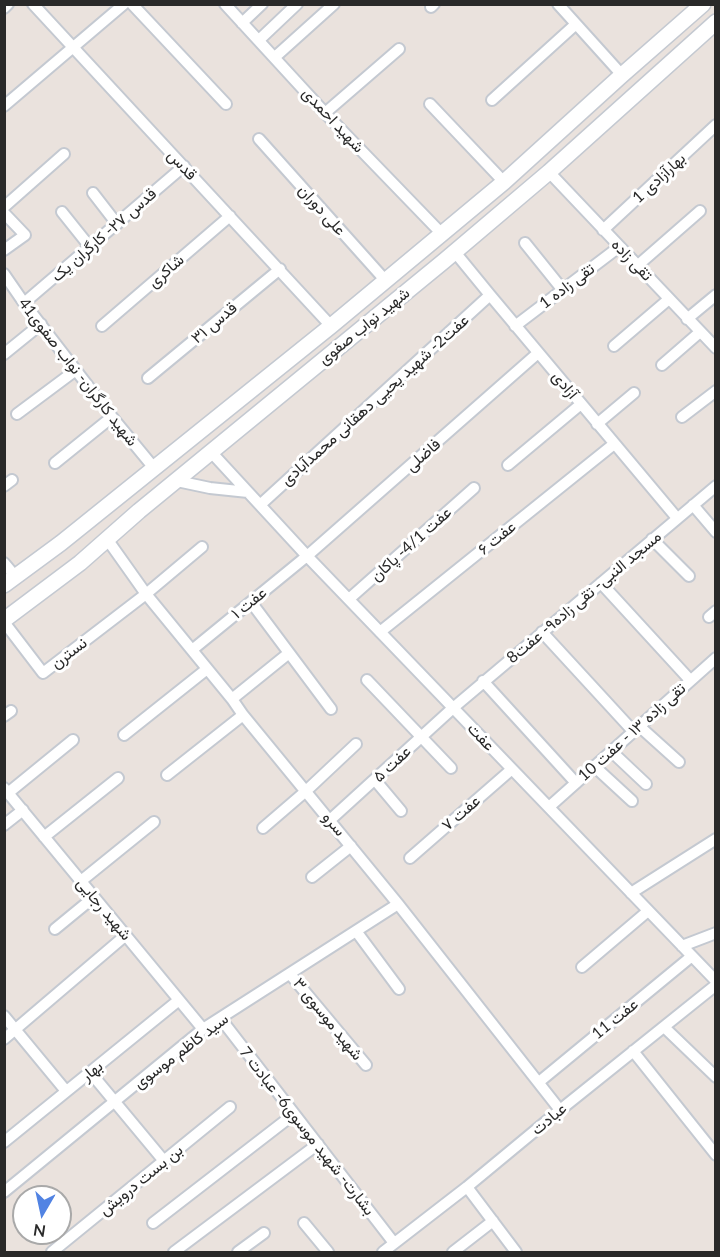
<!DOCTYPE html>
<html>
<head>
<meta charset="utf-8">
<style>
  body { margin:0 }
  #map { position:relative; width:720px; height:1257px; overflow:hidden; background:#eae2dd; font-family:Lato,sans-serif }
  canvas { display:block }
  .frame { position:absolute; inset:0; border:6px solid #292929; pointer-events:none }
  .north { position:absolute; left:12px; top:1185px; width:60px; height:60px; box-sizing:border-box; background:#fff; border:2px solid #a9a9a9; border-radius:50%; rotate:189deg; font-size:16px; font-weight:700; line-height:24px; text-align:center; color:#292929 }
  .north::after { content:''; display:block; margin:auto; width:21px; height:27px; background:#5183e3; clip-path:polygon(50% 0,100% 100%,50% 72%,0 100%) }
</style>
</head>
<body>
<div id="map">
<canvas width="720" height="1257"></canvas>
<div class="frame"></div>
<div class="north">N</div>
</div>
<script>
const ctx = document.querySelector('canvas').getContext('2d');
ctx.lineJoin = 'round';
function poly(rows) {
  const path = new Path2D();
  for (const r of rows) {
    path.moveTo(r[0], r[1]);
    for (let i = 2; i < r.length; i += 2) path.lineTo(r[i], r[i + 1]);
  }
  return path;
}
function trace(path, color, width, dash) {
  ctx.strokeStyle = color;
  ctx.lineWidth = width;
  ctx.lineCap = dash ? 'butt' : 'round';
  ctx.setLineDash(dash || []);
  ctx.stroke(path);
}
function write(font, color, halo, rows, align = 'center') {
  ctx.font = font + ' Lato,Vazirmatn,sans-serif';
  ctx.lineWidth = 6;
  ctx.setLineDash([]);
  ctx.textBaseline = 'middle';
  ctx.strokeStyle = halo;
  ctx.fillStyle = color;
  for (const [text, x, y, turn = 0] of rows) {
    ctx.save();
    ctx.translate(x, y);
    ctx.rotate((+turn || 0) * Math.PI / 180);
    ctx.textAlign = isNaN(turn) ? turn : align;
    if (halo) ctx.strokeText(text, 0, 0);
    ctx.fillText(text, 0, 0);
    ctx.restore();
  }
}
const street = poly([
  [33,4,331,326],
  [132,4,226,104],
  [225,4,325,113,442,234],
  [558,4,622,75],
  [431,7,434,4],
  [4,8,8,4],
  [242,23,262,4],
  [259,40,297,4],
  [275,57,334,4],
  [492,100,576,24],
  [430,104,504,182],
  [4,106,124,4],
  [325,113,399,49],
  [259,139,385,280],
  [549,172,716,348],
  [93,193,117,224],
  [4,207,64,154],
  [62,212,90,247],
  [4,213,25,235,4,250],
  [603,230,716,125],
  [525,243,562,289],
  [454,251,490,295,677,518],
  [637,266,700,211],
  [4,274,24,303,112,417,154,468],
  [24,303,184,166],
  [687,319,716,295],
  [102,326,230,216],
  [515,326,619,247],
  [614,346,669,299],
  [4,354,41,324],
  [662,365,700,332],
  [148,378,280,269],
  [17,414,76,370],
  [682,417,716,391],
  [597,424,634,393],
  [212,453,307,556,716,981],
  [55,463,112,417],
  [508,465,581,404],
  [177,481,210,488,248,492],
  [4,486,12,480],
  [260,505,490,295],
  [693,505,716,532],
  [107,539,146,594,232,699,243,715,398,904,560,1110],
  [652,539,689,576],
  [4,563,15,576],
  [601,583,690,680],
  [349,599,474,488],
  [251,602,331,709],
  [709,617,716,611],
  [4,622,43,673,146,594,202,547],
  [380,632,614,444],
  [542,632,633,731],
  [192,650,307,556,538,353],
  [367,680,451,768],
  [483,681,576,783],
  [232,699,289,653],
  [4,716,11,711],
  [639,726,679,762],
  [124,735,207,669],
  [611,751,646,784],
  [594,766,632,801],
  [167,775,243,715],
  [375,780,401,811],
  [4,788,203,1029],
  [8,793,73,740],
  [549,807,716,658],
  [330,820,453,708,716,486],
  [4,825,23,810],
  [263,828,306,791,356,744],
  [44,837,118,778],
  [410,858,512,769],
  [312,877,351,846],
  [81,881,154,822],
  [631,893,716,839],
  [55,929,94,897],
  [356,931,399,989],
  [682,946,716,933],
  [582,967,648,911],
  [290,974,366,1065],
  [4,1016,66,1091],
  [221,1019,394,1243],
  [664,1027,716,1077],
  [4,1039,126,935],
  [633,1051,716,1155],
  [90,1072,164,1161],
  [539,1082,692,956],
  [4,1142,179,1000],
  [467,1187,516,1252],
  [4,1192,203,1029,398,904],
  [153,1223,294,1114],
  [304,1223,328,1252],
  [52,1252,230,1107],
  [174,1252,318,1144],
  [238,1252,264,1233],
  [383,1252,467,1187,560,1110,716,985],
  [453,1252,493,1221]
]);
const secondary = poly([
  [4,585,61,543,331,326,504,182,622,75,703,4],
  [4,620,80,563,139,511,444,261,549,172,716,22]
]);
trace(street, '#c4c9d1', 14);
trace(secondary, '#c4c9d1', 18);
trace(street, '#fff', 10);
trace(secondary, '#fff', 15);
write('16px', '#292929', '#fff', [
  ["شهید احمدی",333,120,47],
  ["قدس",182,165,47],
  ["بهارآزادی 1",659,178,-43],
  ["علی دوران",322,210,48],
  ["قدس ۲۷- کارگران یک",104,235,-41],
  ["تقی زاده",632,260,46],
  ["شاکری",166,271,-41],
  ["تقی زاده 1",567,286,-37],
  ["قدس ۳۱",214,323,-40],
  ["شهید نواب صفوی",364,326,-39],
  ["شهید کارگران- نواب صفوی41",78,372,52],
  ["آزادی",565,385,50],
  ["عفت2- شهید یحیی دهقانی محمدآبادی",375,400,-42],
  ["فاضلی",423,455,-41],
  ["عفت ۶",497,538,-39],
  ["عفت 4/1- پاکان",411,544,-42],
  ["مسجد النبی- تقی زاده۹- عفت8",584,597,-40],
  ["عفت ۱",249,603,-39],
  ["نسترن",69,653,-37],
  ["تقی زاده ۱۳ - عفت 10",632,732,-42],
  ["عفت",481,737,46],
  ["عفت ۵",392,764,-43],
  ["عفت ۷",461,813,-41],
  ["سرو",334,824,50],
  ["شهید رجایی",104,909,50],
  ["شهید موسوی ۳",328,1019,51],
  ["عفت 11",615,1019,-39],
  ["سید کاظم موسوی",181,1051,-37],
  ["بهار",92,1071,-39],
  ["عبادت",549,1119,-40],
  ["بشارت- شهید موسوی6- عبادت 7",307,1131,52],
  ["بن بست درویش",141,1180,-39]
]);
</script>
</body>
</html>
